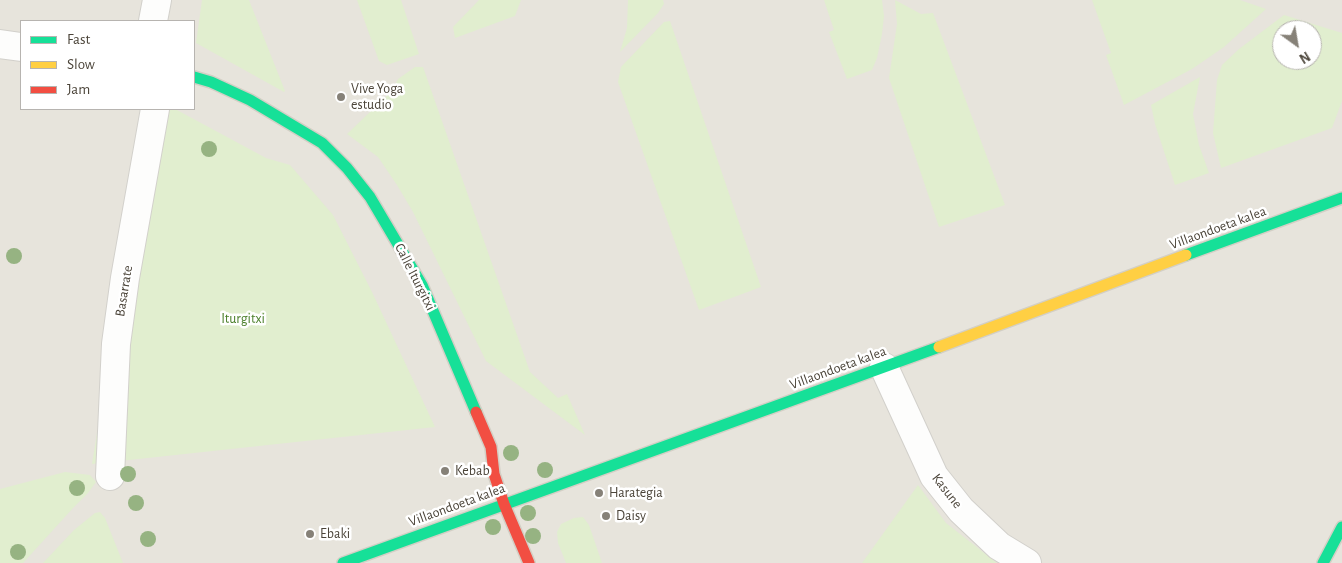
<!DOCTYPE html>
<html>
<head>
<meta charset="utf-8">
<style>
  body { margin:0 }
  #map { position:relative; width:1342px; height:563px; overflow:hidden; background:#f4f2ee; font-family:"Alegreya Sans",sans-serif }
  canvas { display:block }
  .legend { position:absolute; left:20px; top:20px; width:175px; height:90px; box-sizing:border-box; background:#fff; border:1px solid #b7b4b0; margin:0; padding:6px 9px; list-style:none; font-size:15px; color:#4b4439 }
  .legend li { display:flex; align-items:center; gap:10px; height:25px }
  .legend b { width:25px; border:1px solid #b7b4b0 }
  .north { position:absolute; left:1272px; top:20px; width:50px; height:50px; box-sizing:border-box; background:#fff; border:1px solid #b7b4b0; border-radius:50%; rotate:148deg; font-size:14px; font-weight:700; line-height:20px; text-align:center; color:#4b4439 }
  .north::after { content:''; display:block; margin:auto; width:18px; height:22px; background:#868178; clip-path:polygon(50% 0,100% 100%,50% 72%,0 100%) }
</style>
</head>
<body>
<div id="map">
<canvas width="1342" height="563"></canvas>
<ul class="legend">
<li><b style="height:6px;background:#16e098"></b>Fast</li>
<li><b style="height:6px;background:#ffcf43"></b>Slow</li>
<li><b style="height:6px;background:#f24e42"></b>Jam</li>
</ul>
<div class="north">N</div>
</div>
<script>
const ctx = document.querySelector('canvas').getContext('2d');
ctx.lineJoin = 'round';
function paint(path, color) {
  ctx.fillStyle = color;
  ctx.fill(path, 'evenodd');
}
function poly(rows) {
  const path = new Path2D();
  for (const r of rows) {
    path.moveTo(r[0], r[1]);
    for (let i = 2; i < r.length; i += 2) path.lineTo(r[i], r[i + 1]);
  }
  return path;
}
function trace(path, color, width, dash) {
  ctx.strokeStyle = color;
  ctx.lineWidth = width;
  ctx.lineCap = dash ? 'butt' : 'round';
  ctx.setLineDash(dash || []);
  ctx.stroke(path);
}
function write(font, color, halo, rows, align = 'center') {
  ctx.font = font + ' "Alegreya Sans",sans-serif';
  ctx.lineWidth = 5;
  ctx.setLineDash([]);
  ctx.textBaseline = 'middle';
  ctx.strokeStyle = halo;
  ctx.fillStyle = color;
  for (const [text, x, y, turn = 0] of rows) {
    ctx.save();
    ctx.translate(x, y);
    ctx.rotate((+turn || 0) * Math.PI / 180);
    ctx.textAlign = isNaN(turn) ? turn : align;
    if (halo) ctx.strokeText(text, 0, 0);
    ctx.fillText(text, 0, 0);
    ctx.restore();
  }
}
paint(poly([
  [0,0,1342,0,1342,563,0,563],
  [21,21,194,21,194,109,21,109],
  [1282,30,1312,30,1312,60,1282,60]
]), '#e7e4dc');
paint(poly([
  [202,0,249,0,285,91,284,92,196,43],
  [357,0,401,0,419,54,387,65,379,61],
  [479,0,521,0,515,16,455,38,453,27],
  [628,0,663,0,664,4,658,13,620,52,627,28],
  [824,0,882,0,884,16,882,34,877,58,872,70,847,79,829,32,834,30],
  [895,0,921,14,933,13,1005,205,939,227,889,78,897,24],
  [1092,0,1240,0,1266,9,1224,47,1192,69,1124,105,1106,55,1111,53],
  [1284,15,1342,33,1342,101,1332,128,1221,168,1213,133,1217,80,1222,65,1239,49],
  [1282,30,1312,30,1312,60,1282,60],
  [670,21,761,287,699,310,618,82,621,67,664,22],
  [415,67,423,67,530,372,558,398,567,394,585,435,486,361,413,212,397,185,378,157,347,134,392,91,398,79],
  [1200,77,1193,114,1199,145,1209,173,1175,185,1155,124,1151,105],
  [149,109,175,109,266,158,290,165,333,215,372,292,435,427,92,464],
  [65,472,90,475,96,482,88,493,74,507,23,563,0,563,0,489],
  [918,485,946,523,997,563,862,563],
  [100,512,105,518,123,563,43,563,74,530,95,513],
  [583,517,589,525,602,563,566,563,558,543,557,532,561,524,574,518]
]), '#e1eecf');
const street = poly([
  [153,21,157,0],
  [0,44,21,47],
  [884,367,934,476,961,510,999,546,1027,563],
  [110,476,116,344,125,278,155,109]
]);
const fast = poly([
  [194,77,211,82,250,100,322,143,347,168,370,197,422,285,476,412],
  [1186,255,1342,198],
  [343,563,939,347],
  [1323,563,1342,527]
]);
const slow = poly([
  [939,347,1186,255]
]);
const jam = poly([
  [476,412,491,447,494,474,504,504,529,563]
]);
trace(street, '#d2d0cb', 30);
trace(fast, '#d3cfc5', 14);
trace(slow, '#d3cfc5', 14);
trace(jam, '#d3cfc5', 14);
trace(street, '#fdfdfc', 28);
trace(fast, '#16e098', 11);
trace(slow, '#ffcf43', 11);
trace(jam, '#f24e42', 11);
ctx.fillStyle = '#96b382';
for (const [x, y] of [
  [209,149],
  [14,256],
  [511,453],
  [545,470],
  [128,474],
  [77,488],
  [136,503],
  [528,513],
  [493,527],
  [533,536],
  [148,539],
  [18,552]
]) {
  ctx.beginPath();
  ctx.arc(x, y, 8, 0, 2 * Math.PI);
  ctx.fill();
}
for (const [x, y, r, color] of [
  [341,97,5,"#868178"],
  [445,471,5,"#868178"],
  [599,493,5,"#868178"],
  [606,516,5,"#868178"],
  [310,534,5,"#868178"]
]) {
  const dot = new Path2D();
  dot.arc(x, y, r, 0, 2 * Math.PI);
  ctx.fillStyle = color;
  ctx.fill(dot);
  trace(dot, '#fff', 2);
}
write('14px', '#4b4439', '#fff', [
  ["Vive Yoga",351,89],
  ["estudio",351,105],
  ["Kebab",455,471],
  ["Harategia",609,493],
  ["Daisy",616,516],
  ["Ebaki",320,534]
], 'left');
write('14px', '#4b4439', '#fff', [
  ["Villaondoeta kalea",1218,228,-20],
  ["Calle Iturgitxi",415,277,63],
  ["Basarrate",124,291,-81],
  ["Villaondoeta kalea",838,368,-20],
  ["Kasune",947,491,52],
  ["Villaondoeta kalea",457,505,-20]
]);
write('14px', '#4a7f2a', '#fff', [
  ["Iturgitxi",243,319]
]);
</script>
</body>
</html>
